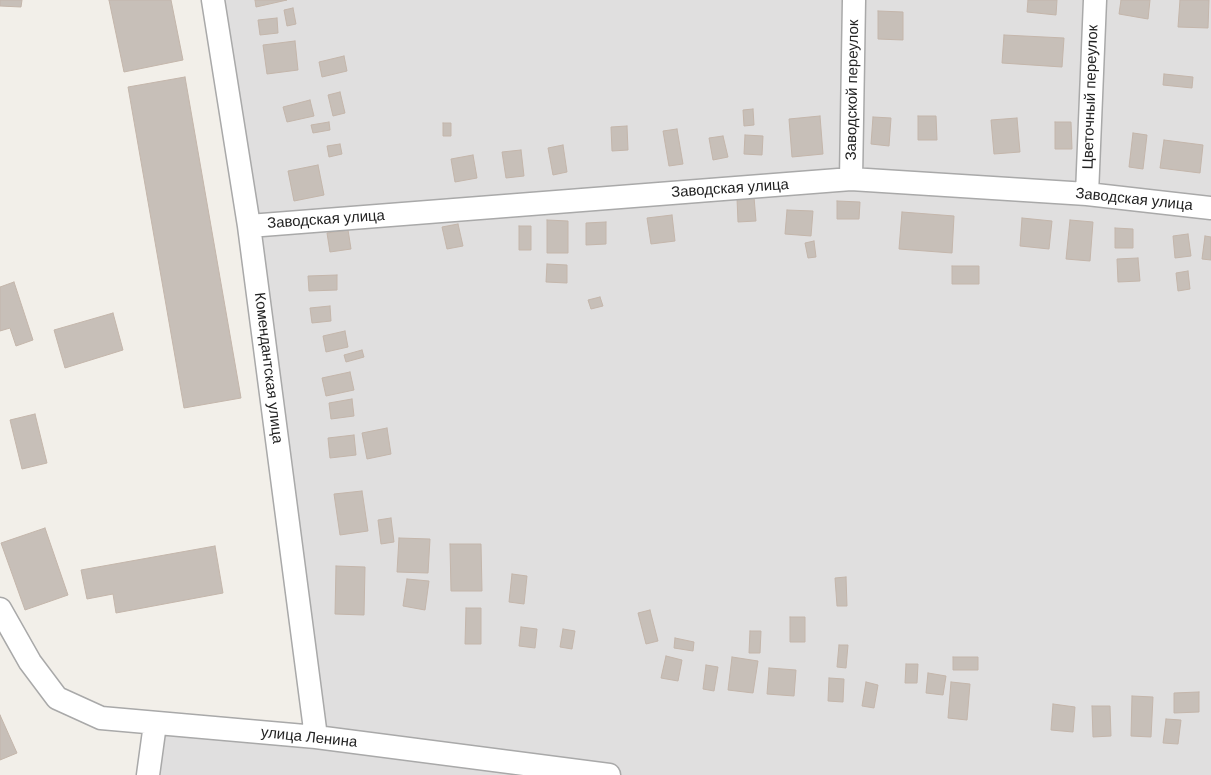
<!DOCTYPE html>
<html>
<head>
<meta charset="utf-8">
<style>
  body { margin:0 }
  canvas { display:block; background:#f2efe9 }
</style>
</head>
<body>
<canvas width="1211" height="775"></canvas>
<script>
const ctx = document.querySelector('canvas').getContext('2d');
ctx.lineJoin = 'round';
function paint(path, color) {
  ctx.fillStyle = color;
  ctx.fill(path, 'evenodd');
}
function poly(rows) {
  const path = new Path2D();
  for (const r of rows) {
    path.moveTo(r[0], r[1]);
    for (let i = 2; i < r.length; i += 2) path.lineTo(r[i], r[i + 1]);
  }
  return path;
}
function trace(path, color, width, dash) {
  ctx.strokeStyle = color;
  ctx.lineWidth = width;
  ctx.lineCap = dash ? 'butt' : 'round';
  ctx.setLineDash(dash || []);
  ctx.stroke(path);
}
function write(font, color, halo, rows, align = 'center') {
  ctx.font = font + ' "DM Sans",sans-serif';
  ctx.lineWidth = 4;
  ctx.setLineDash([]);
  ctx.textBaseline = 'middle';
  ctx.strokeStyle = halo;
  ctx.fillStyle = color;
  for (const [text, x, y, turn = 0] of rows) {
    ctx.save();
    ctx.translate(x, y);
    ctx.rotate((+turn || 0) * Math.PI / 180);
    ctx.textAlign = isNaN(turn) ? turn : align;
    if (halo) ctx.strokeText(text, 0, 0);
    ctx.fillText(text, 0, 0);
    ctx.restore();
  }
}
paint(poly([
  [205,0,1211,0,1211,775,148,775,155,724,316,737]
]), '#e0dfdf');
const building = poly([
  [0,0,22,0,21,7,0,6,0,0],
  [109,0,171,0,183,60,124,72,109,0],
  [255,0,287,0,256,7,255,0],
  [1028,0,1057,0,1056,15,1027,12,1028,0],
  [1121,0,1150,0,1148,19,1119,14,1121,0],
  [1180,0,1209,0,1208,28,1178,27,1180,0],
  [293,8,296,24,287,26,284,10,293,8],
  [878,11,903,12,903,40,878,39,878,11],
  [277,18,278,33,260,35,258,20,277,18],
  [1004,35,1064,38,1062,67,1002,63,1004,35],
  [295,41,298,70,267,74,263,45,295,41],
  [344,56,347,71,322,77,319,62,344,56],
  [1164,74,1193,77,1192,88,1163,85,1164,74],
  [185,77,241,398,184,408,128,87,185,77],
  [340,92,345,113,333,116,328,95,340,92],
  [310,100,314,116,287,122,283,107,310,100],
  [753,109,754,125,744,126,743,110,753,109],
  [820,116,823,154,792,157,789,119,820,116],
  [918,116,936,116,937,140,918,140,918,116],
  [873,117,891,118,889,146,871,144,873,117],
  [1017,118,1020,152,994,154,991,120,1017,118],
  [329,122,330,130,313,133,311,125,329,122],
  [1055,122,1071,122,1072,149,1055,149,1055,122],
  [443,123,451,123,451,136,443,136,443,123],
  [627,126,628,150,612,151,611,127,627,126],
  [677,129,683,164,669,166,663,131,677,129],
  [1133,133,1147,135,1143,169,1129,167,1133,133],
  [745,135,763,136,762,155,744,154,745,135],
  [723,136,728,157,713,160,709,138,723,136],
  [1164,140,1203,145,1200,173,1160,168,1164,140],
  [340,144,342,154,329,157,327,146,340,144],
  [563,145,567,172,553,175,548,148,563,145],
  [521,150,524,176,506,178,502,152,521,150],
  [473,155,477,178,455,182,451,159,473,155],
  [318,165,324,195,294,201,288,171,318,165],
  [754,197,756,221,738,222,737,198,754,197],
  [837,201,860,202,859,219,837,219,837,201],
  [787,210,813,211,811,236,785,234,787,210],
  [902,212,954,216,952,253,899,249,902,212],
  [672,215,675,241,651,244,647,218,672,215],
  [1022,218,1052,221,1049,249,1020,246,1022,218],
  [547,220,568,221,568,253,547,253,547,220],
  [1070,220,1093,222,1090,261,1066,259,1070,220],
  [606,222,606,244,586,245,586,223,606,222],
  [458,224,463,246,447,249,442,227,458,224],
  [519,226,531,226,531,250,519,250,519,226],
  [1115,228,1133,229,1133,248,1115,248,1115,228],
  [348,230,351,249,330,252,327,233,348,230],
  [1188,234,1191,256,1175,258,1173,236,1188,234],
  [1205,236,1211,237,1211,260,1202,259,1205,236],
  [814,241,816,257,808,258,805,243,814,241],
  [1138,258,1140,281,1118,282,1117,259,1138,258],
  [547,264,567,265,567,283,546,282,547,264],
  [952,266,979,266,979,284,952,284,952,266],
  [1188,271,1190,289,1178,291,1176,273,1188,271],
  [337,275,337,290,309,291,308,276,337,275],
  [14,282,33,340,16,346,10,328,0,331,0,287,14,282],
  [600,297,603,306,591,309,588,300,600,297],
  [330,306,331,321,312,323,310,308,330,306],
  [113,313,123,350,65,368,54,330,113,313],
  [345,331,348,347,326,352,323,336,345,331],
  [362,350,364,357,346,362,344,355,362,350],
  [350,372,354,390,326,396,322,378,350,372],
  [352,399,354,416,331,419,329,403,352,399],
  [35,414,47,463,22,469,10,420,35,414],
  [387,428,391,454,367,459,362,433,387,428],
  [354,435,356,455,330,458,328,438,354,435],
  [362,491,368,531,340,535,334,494,362,491],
  [391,518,394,542,381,544,378,520,391,518],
  [45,528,68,595,25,610,1,543,45,528],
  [399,538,430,539,428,573,397,572,399,538],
  [450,544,481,544,482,591,451,591,450,544],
  [215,546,223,593,116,613,113,594,87,599,81,570,215,546],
  [336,566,365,567,364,615,335,614,336,566],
  [512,574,527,576,524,604,509,602,512,574],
  [846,577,847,606,837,606,835,578,846,577],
  [407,579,429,581,425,610,403,606,407,579],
  [466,608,481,608,481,644,465,644,466,608],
  [650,610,658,641,646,644,638,613,650,610],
  [790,617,805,617,805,642,790,642,790,617],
  [521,627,537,629,535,648,519,646,521,627],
  [563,629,575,631,572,649,560,647,563,629],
  [750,631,761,631,760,653,749,653,750,631],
  [675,638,694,642,693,651,674,648,675,638],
  [839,645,848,645,846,668,837,667,839,645],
  [666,656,682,660,678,681,661,678,666,656],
  [732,657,758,661,753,693,728,690,732,657],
  [953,657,978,657,978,670,953,670,953,657],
  [906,664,918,664,917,683,905,683,906,664],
  [706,665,718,667,714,691,703,689,706,665],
  [769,668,796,670,794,696,767,694,769,668],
  [928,673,946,676,943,695,926,693,928,673],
  [829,678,844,679,843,702,828,701,829,678],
  [866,682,878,685,874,708,862,706,866,682],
  [951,682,970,684,967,720,948,718,951,682],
  [1199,692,1199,712,1174,713,1174,693,1199,692],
  [1132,696,1153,697,1151,737,1131,736,1132,696],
  [1053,704,1075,707,1073,732,1051,730,1053,704],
  [1092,706,1110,706,1111,736,1093,737,1092,706],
  [0,715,17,753,0,760,0,715],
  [1166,719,1181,720,1178,744,1163,743,1166,719]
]);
paint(building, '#c7bfb8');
trace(building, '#c4b6ab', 1);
const street = poly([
  [213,0,249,226,316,737],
  [851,179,854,0],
  [1087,194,1095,0],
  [249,226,851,179,1087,194,1211,208],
  [0,609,30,662,57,698,101,718,316,737,609,775],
  [148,775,155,724]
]);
trace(street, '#a9a9a9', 25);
trace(street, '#fff', 22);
write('15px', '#222', '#fff', [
  ["Заводской переулок",853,90,-89],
  ["Цветочный переулок",1091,97,-88],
  ["Заводская улица",730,189,-4],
  ["Заводская улица",1134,200,6],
  ["Заводская улица",326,220,-4],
  ["Комендантская улица",268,368,83],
  ["улица Ленина",309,738,6]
]);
</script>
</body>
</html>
